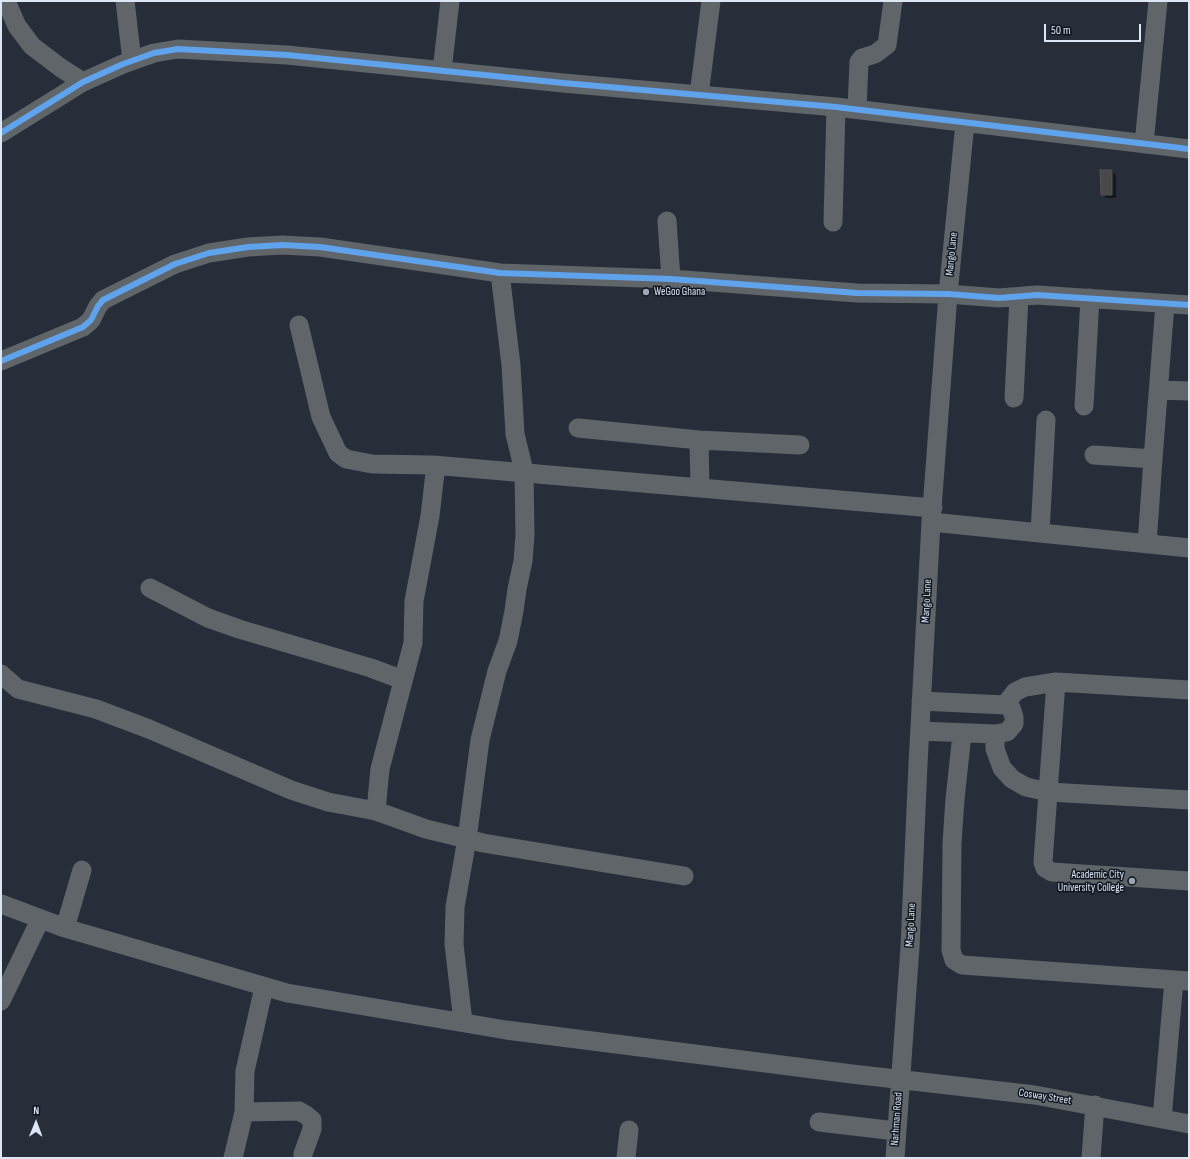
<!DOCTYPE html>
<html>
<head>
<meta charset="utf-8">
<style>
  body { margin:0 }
  #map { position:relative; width:1190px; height:1159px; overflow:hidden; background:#272e3a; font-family:"Sofia Sans Condensed",sans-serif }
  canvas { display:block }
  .frame { position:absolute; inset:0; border:2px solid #dde6f5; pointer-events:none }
  .north { position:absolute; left:16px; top:1103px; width:40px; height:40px; -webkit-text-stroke:3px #0f151f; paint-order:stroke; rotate:1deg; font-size:11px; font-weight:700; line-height:16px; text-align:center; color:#dde6f5 }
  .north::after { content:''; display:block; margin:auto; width:14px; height:18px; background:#dde6f5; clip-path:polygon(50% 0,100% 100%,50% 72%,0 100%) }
  .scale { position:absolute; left:1044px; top:24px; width:97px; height:18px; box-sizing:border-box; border:2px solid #dde6f5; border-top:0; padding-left:5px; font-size:12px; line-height:14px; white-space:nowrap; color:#dde6f5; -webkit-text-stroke:3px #0f151f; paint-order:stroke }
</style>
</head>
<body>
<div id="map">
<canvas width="1190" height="1159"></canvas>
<div class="frame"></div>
<div class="north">N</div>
<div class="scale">50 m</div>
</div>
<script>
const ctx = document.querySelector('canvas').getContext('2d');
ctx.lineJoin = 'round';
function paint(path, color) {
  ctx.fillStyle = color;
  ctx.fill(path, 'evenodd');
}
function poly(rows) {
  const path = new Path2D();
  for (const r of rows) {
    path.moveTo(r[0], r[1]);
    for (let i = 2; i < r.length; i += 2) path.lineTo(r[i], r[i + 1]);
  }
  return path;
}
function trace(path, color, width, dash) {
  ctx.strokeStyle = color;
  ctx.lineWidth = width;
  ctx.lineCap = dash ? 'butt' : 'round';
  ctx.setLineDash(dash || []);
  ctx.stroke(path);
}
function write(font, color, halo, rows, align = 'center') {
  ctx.font = font + ' "Sofia Sans Condensed",sans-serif';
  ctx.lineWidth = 3;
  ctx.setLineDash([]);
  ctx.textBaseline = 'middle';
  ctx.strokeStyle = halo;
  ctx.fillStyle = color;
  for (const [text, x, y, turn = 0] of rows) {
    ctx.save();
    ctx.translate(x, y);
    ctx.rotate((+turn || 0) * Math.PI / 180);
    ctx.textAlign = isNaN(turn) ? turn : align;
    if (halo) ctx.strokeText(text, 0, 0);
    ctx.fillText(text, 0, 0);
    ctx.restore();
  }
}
paint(poly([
  [1112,171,1116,175,1116,198,1106,198,1102,194]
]), '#0007');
const building = poly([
  [1100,170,1112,170,1112,195,1101,195,1100,170]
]);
paint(building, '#49484b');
trace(building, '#545254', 1);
trace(poly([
  [6,1,17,26,32,46,61,68,83,82],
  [125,1,132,61],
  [442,71,450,1],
  [699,95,711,1],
  [857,109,859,62,862,58,875,54,887,45,893,1],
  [1,133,83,82,123,64,154,53,178,49,287,55,563,83,836,107,1189,149],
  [1144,144,1158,1],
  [667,221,671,279],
  [833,222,836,107],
  [500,273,511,365,515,434,524,471,525,536,523,561,517,589,514,611,508,641,497,671,480,740,467,839,483,843,684,876],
  [299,325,321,417,338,453,346,459,372,464,433,465,435,473,430,516,414,601,413,643,380,769,376,811],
  [1,361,83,327,91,320,98,306,103,300,175,264,209,253,248,247,282,245,320,247,500,273,671,279,857,293,948,294,999,298,1037,295,1189,305],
  [1159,390,1189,391],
  [1014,398,1019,297],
  [1084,406,1090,298],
  [578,428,699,440,800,445],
  [699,440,700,488],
  [1094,455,1153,459,1147,544],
  [1153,459,1165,304],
  [433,465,933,508],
  [931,522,1189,548],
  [1040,533,1046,420],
  [150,588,208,618,239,629,371,668,403,680],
  [1,674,18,689,96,709,149,729,291,790,328,802,376,811,426,829,467,839,455,907,454,944,463,1022],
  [1056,682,1043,862,1045,868,1052,872,1189,881],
  [1005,705,1015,692,1025,687,1056,682,1189,690],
  [920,731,995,734,1007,732,1014,724,1014,717,1011,708,1005,705,921,701],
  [962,734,955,799,952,843,951,950,954,960,962,965,1189,981],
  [995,734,995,749,1002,768,1012,779,1026,787,1049,792,1189,800],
  [1,904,65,928,287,993,506,1030,852,1074,1035,1095,1189,1124],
  [65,928,82,870],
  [1,1001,40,920],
  [244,1112,299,1111,306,1115,312,1120,312,1129,303,1154],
  [1162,1119,1174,980],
  [819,1122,896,1131],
  [233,1158,244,1112,245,1071,264,987],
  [626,1158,629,1130],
  [895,1158,910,947,918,764,931,522,948,294,965,123],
  [1091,1158,1095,1105]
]), '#60656a', 19);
trace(poly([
  [1,133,83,82,123,64,154,53,178,49,287,55,563,83,836,107,1189,149],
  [1,361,83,327,91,320,98,306,103,300,175,264,209,253,248,247,282,245,320,247,500,273,671,279,857,293,948,294,999,298,1037,295,1189,305]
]), '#60a3ed', 6);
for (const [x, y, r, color] of [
  [646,292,4,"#9da6b4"],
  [1132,881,4,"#9da6b4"]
]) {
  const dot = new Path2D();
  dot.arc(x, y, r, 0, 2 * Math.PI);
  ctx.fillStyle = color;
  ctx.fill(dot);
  trace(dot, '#0f151f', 1.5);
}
write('11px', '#dde6f5', '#0f151f', [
  ["Mango Lane",952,254,-84],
  ["Mango Lane",927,601,-87],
  ["Mango Lane",911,925,-87],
  ["Cosway Street",1045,1097,9],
  ["Narhman Road",897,1119,-86]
]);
write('11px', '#dde6f5', '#0f151f', [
  ["WeGoo Ghana",654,292],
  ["Academic City",1124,875,"right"],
  ["University College",1124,888,"right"]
], 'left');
</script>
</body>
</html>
